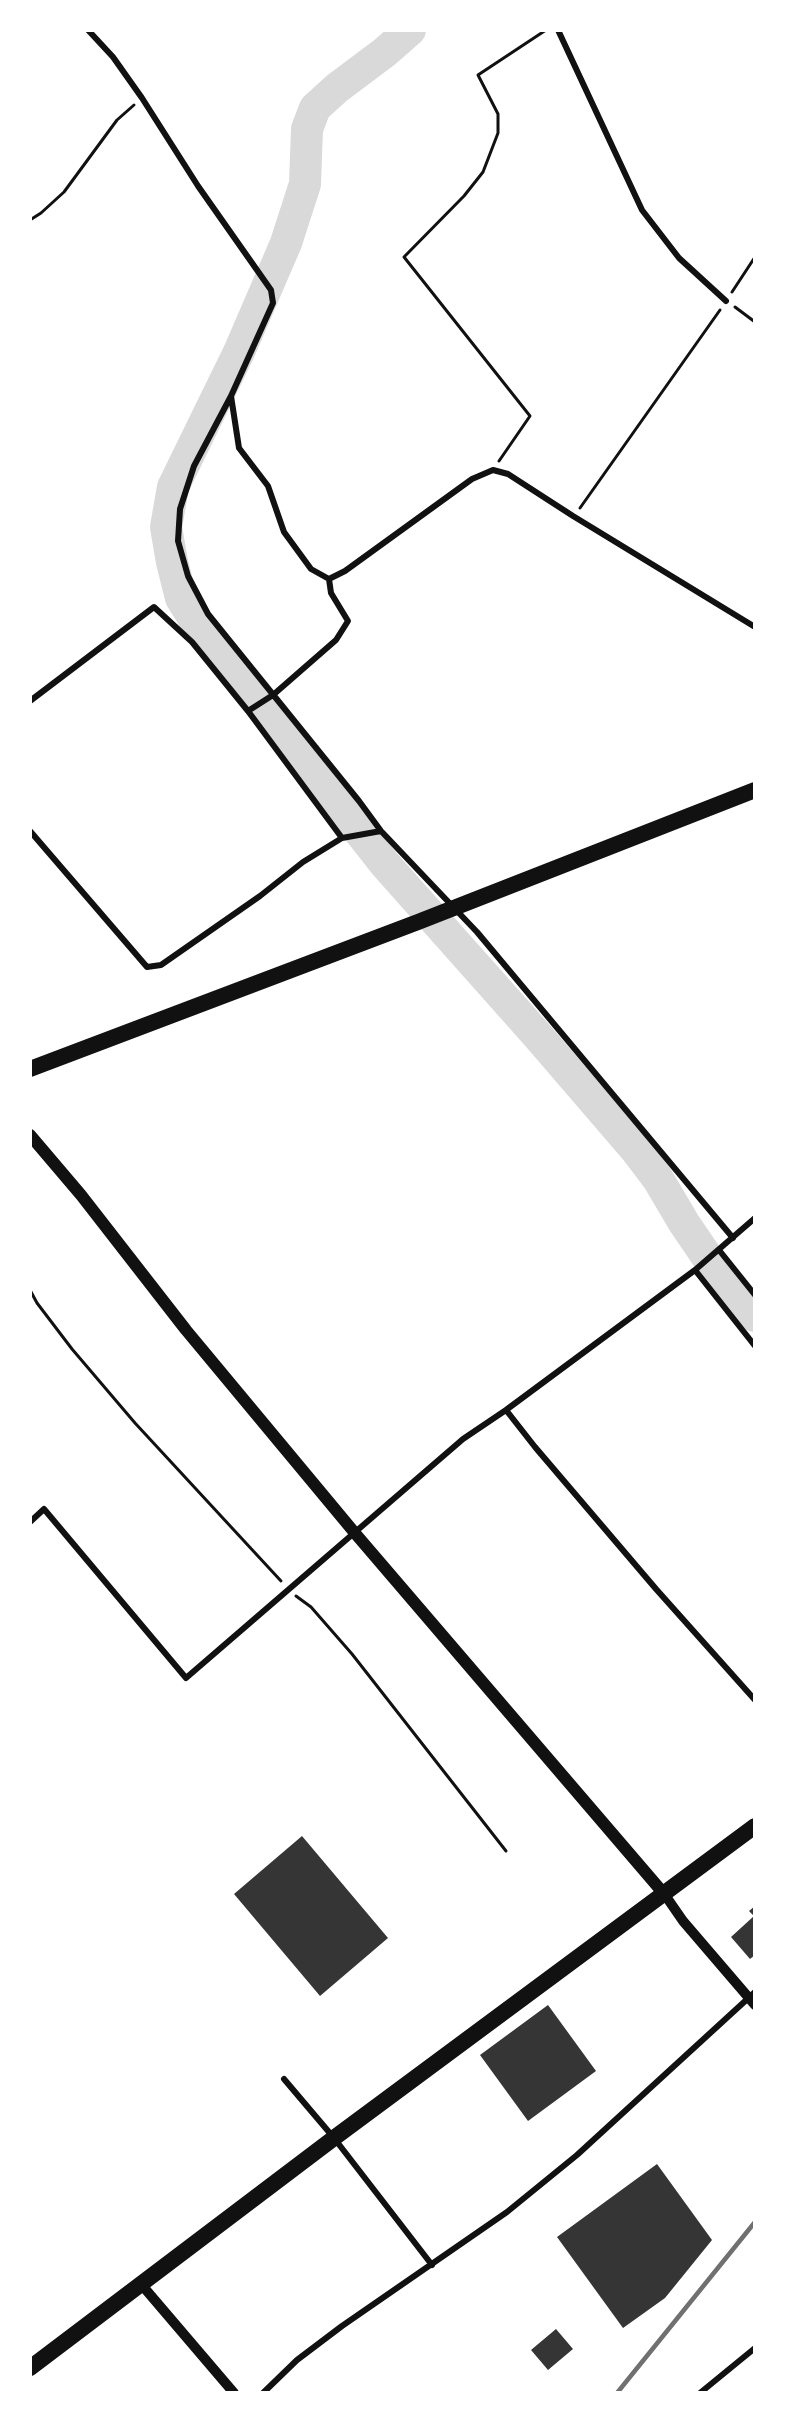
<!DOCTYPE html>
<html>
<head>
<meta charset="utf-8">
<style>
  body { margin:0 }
  #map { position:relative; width:785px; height:2423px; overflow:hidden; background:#fff; font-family:"Roboto Serif",serif }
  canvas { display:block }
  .frame { position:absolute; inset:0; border:32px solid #fff; pointer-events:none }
</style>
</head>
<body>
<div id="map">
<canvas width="785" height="2423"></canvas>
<div class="frame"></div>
</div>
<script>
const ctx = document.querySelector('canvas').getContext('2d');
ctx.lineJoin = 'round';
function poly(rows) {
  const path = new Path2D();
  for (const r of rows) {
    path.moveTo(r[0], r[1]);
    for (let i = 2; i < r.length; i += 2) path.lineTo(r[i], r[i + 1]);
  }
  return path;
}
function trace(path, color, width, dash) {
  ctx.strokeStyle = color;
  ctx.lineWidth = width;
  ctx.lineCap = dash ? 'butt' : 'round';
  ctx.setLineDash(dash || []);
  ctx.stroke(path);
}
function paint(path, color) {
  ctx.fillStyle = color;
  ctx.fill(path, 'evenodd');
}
trace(poly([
  [410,30,385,52,337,88,315,108,307,129,305,184,286,243,239,352,173,487,166,527,172,562,181,598,202,632,385,864,538,1036,636,1150,658,1179,684,1223,718,1273,755,1316]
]), '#d9d9d9', 32);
paint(poly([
  [302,1836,388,1938,320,1996,234,1894],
  [755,1906,755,1955,750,1959,731,1937,754,1916,749,1911],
  [548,2005,596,2071,528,2121,480,2055],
  [657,2164,712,2240,665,2298,623,2328,557,2237],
  [556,2329,573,2349,548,2370,531,2350]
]), '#353535');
trace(poly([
  [30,220,41,213,64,192,117,120,134,105],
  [732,292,755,257],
  [735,307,755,322],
  [499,461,530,416,404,257,464,196,483,172,498,133,498,114,478,75,546,30],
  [580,508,720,310],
  [30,1290,37,1303,72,1349,135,1423,281,1581],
  [296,1596,311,1607,352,1654,506,1851]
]), '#111', 3);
trace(poly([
  [88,30,113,57,142,98,198,186,271,290,273,303,231,396,239,448,268,486,284,532,311,569,329,579,331,593,348,621,336,640,273,695,248,711],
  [558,30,642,210,679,258,726,301],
  [231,396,194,466,180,509,178,541,188,576,208,614,359,801,381,831,477,932,733,1238],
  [329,579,345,571,472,479,493,470,508,474,573,516,755,627],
  [30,701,154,607,192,642,248,711,342,838],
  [30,831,147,967,161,965,260,896,303,862,342,838,381,831],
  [719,1250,755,1295],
  [695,1270,755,1346],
  [506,1410,535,1447,656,1589,755,1700],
  [30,1522,44,1509,186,1678,463,1439,506,1410,695,1270,755,1218],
  [284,2079,334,2138,432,2265],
  [263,2393,297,2360,342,2326,507,2212,577,2155,755,1992],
  [700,2393,755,2348]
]), '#111', 6);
trace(poly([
  [665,1895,683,1921,755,2005],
  [141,2284,234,2393]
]), '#111', 10);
trace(poly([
  [30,1135,81,1195,186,1330,354,1532,665,1895]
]), '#111', 12);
trace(poly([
  [30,1069,418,922,755,790],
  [30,2368,334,2138,755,1826]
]), '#111', 16);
trace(poly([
  [617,2393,755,2222]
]), '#707070', 4.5);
</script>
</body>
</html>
